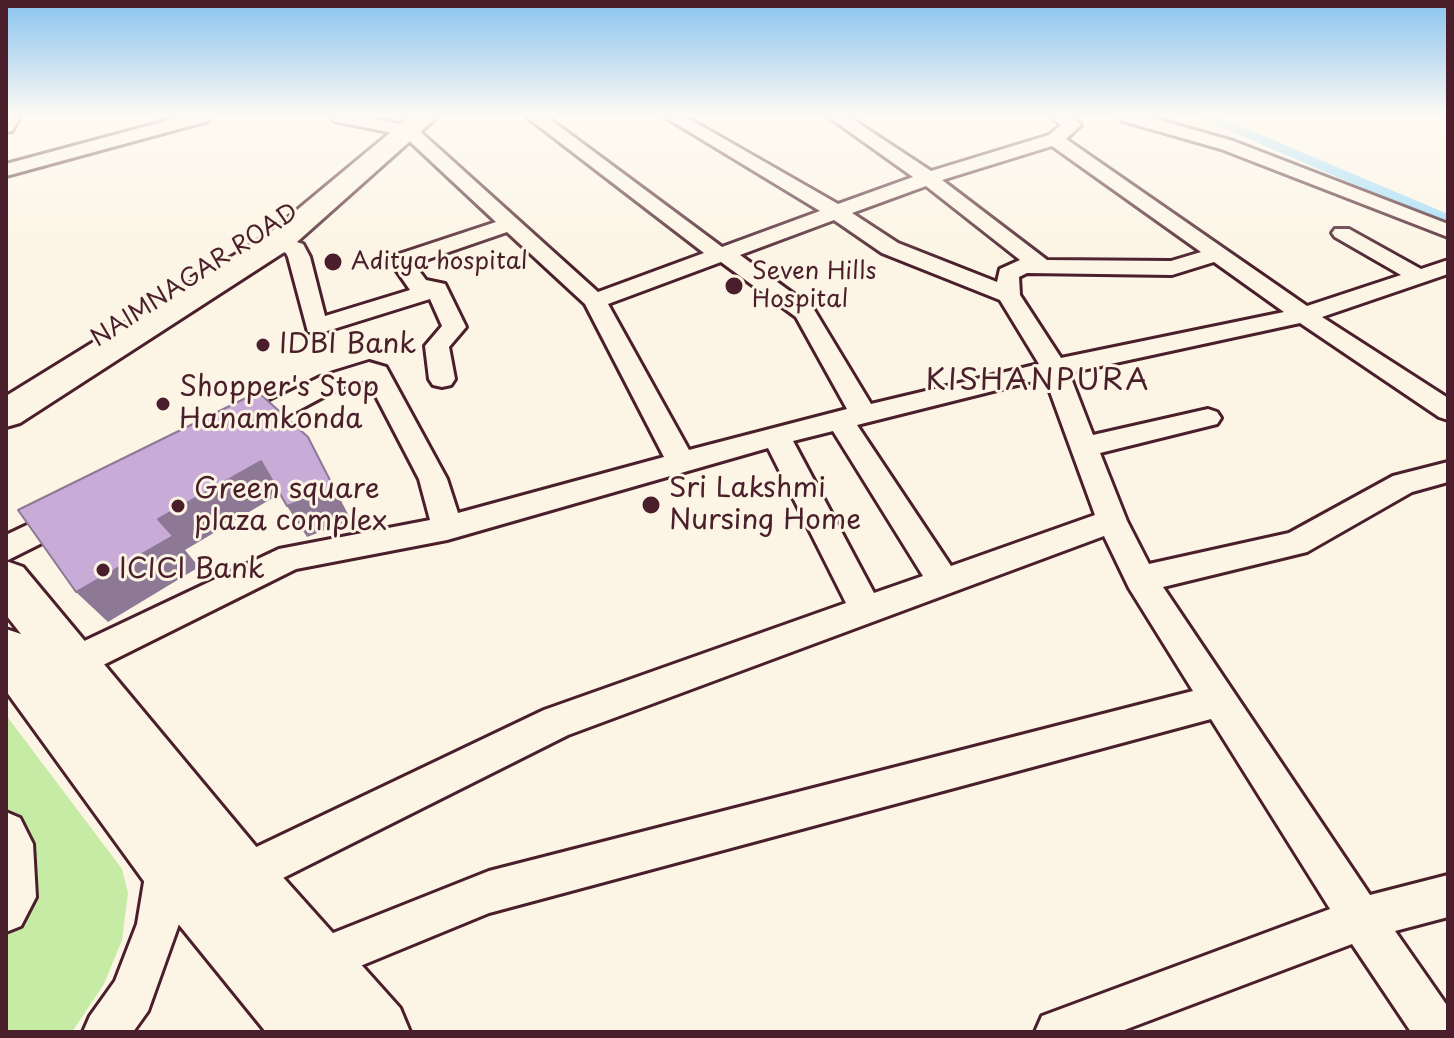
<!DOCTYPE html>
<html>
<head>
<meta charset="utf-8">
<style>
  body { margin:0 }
  #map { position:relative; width:1454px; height:1038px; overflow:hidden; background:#fcf5e5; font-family:"Playpen Sans",sans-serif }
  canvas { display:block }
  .frame { position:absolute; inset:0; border:8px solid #4a1f2b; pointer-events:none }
</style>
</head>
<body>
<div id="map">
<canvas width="1454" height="1038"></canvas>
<div class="frame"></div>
</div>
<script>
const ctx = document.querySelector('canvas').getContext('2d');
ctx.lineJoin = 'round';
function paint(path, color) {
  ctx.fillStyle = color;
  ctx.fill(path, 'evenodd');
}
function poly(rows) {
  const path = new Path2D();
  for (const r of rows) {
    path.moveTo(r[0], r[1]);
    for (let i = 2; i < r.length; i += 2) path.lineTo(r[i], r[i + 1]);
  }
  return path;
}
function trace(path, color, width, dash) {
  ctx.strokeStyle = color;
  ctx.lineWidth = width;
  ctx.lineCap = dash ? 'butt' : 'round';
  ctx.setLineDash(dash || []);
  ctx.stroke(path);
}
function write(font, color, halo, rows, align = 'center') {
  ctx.font = font + ' "Playpen Sans",sans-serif';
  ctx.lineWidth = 6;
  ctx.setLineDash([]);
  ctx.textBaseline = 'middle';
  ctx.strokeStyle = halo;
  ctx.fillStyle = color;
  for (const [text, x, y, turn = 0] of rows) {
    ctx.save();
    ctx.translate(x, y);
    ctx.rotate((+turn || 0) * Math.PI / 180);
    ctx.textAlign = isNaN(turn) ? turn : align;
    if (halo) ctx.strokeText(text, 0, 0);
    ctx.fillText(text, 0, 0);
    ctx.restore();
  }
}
paint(poly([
  [6,715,122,869,128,893,122,940,104,984,72,1032,6,1032]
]), '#c6eba5');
paint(poly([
  [1198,117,1219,117,1448,214,1448,225,1198,117]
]), '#98dafa');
const minor = poly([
  [6,117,20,117,12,131,6,132,6,117],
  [181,117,210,117,208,121,6,176,6,164,181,117],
  [332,117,367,117,415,127,598,292,704,253,527,117,547,117,722,247,820,211,665,117,686,117,838,204,913,177,829,117,849,117,931,171,1049,135,1061,125,1051,117,1072,117,1081,125,1066,139,1307,306,1401,275,1335,237,1332,233,1335,229,1349,229,1421,269,1448,260,1448,274,1322,317,1448,398,1448,420,1439,417,1300,323,1069,373,1093,435,1208,409,1217,412,1221,418,1217,424,1100,453,1127,521,1149,564,1289,533,1393,476,1448,462,1448,482,1412,492,1307,552,1163,587,1370,895,1448,875,1448,917,1395,931,1448,1007,1448,1032,1411,1032,1352,944,1119,1032,1035,1032,1042,1016,1330,909,1211,719,489,913,314,985,298,979,292,963,298,947,489,871,1193,691,1129,588,1104,536,568,735,257,891,242,897,227,891,221,876,227,861,544,710,846,603,768,448,447,540,296,569,83,675,71,679,59,675,54,664,59,653,279,549,430,520,419,479,367,379,338,389,250,436,240,438,230,436,226,429,230,422,320,377,369,362,386,367,447,479,458,513,664,457,585,304,507,232,414,264,426,280,445,284,466,327,449,347,455,379,451,385,442,387,433,385,429,379,425,346,442,326,430,299,324,332,308,332,288,257,286,253,270,247,267,242,270,237,278,236,303,244,310,257,325,316,410,290,390,261,393,256,496,222,403,135,334,121,332,117],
  [1052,146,1201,252,1171,261,1047,260,942,180,1052,146],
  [926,186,1020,260,1000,269,997,282,898,243,852,213,926,186],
  [834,220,882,253,1000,300,1039,364,871,404,813,308,740,255,834,220],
  [721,262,796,317,847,409,689,450,608,304,721,262],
  [1214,262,1284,312,1061,358,1020,295,1019,277,1027,273,1172,275,1214,262],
  [1045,378,1095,515,951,566,857,425,1045,378],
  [833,431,923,576,874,593,793,441,833,431],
  [1121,117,1149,117,1233,141,1448,224,1448,237,1221,149,1123,121,1121,117],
  [69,505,80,508,84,516,80,524,6,561,6,535,69,505],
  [6,812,20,818,33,844,36,897,21,926,6,932,6,812],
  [167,844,181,850,187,864,179,924,148,1011,133,1032,83,1032,90,1016,115,981,137,924,147,864,153,850,167,844]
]);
const highway = poly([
  [409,117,437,117,289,249,20,423,6,427,6,396,267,235,409,117],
  [6,561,23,567,263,855,400,1008,410,1032,266,1032,146,884,6,691,6,629,21,634,6,615,6,561]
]);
trace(minor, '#4a1f2b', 6);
trace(highway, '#4a1f2b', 6);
paint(minor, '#fcf5e5');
paint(highway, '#fcf5e5');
paint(poly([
  [308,437,351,520,307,537,287,506],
  [261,461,281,493,185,550,199,567,108,622,76,592,158,519]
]), '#8d7896');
const building = poly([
  [258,392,308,437,334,488,287,506,261,461,158,519,173,536,76,592,18,510,258,392]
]);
paint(building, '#c9abd7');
trace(building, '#8d7896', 2);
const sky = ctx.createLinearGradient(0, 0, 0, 263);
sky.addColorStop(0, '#88c3ef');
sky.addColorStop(0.44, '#fefaf3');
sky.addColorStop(1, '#fefaf300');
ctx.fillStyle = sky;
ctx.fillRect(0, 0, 1454, 263);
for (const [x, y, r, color] of [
  [333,262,10,"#4a1f2b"],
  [734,286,10,"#4a1f2b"],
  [263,345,8,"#4a1f2b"],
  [163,404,8,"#4a1f2b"],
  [651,505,10,"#4a1f2b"],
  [178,506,8,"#4a1f2b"],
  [103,570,8,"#4a1f2b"]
]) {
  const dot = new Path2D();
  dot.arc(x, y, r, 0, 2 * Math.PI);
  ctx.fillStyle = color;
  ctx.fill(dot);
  trace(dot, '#fcf5e5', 3);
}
write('24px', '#4a1f2b', '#fcf5e5', [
  ["Aditya hospital",351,262],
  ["Seven Hills",752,272],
  ["Hospital",752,300]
], 'left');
write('24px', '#4a1f2b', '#fcf5e5', [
  ["NAIMNAGAR ROAD",195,276,-33]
]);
write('28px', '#4a1f2b', '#fcf5e5', [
  ["IDBI Bank",279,345],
  ["Shopper's Stop",179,388],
  ["Hanamkonda",179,420],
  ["Sri Lakshmi",669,489],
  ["Nursing Home",669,521],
  ["Green square",194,490],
  ["plaza complex",194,522],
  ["ICICI Bank",119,570]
], 'left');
ctx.letterSpacing = '2px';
write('30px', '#4a1f2b', '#fcf5e5', [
  ["KISHANPURA",1038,382]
]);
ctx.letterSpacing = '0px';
</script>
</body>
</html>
